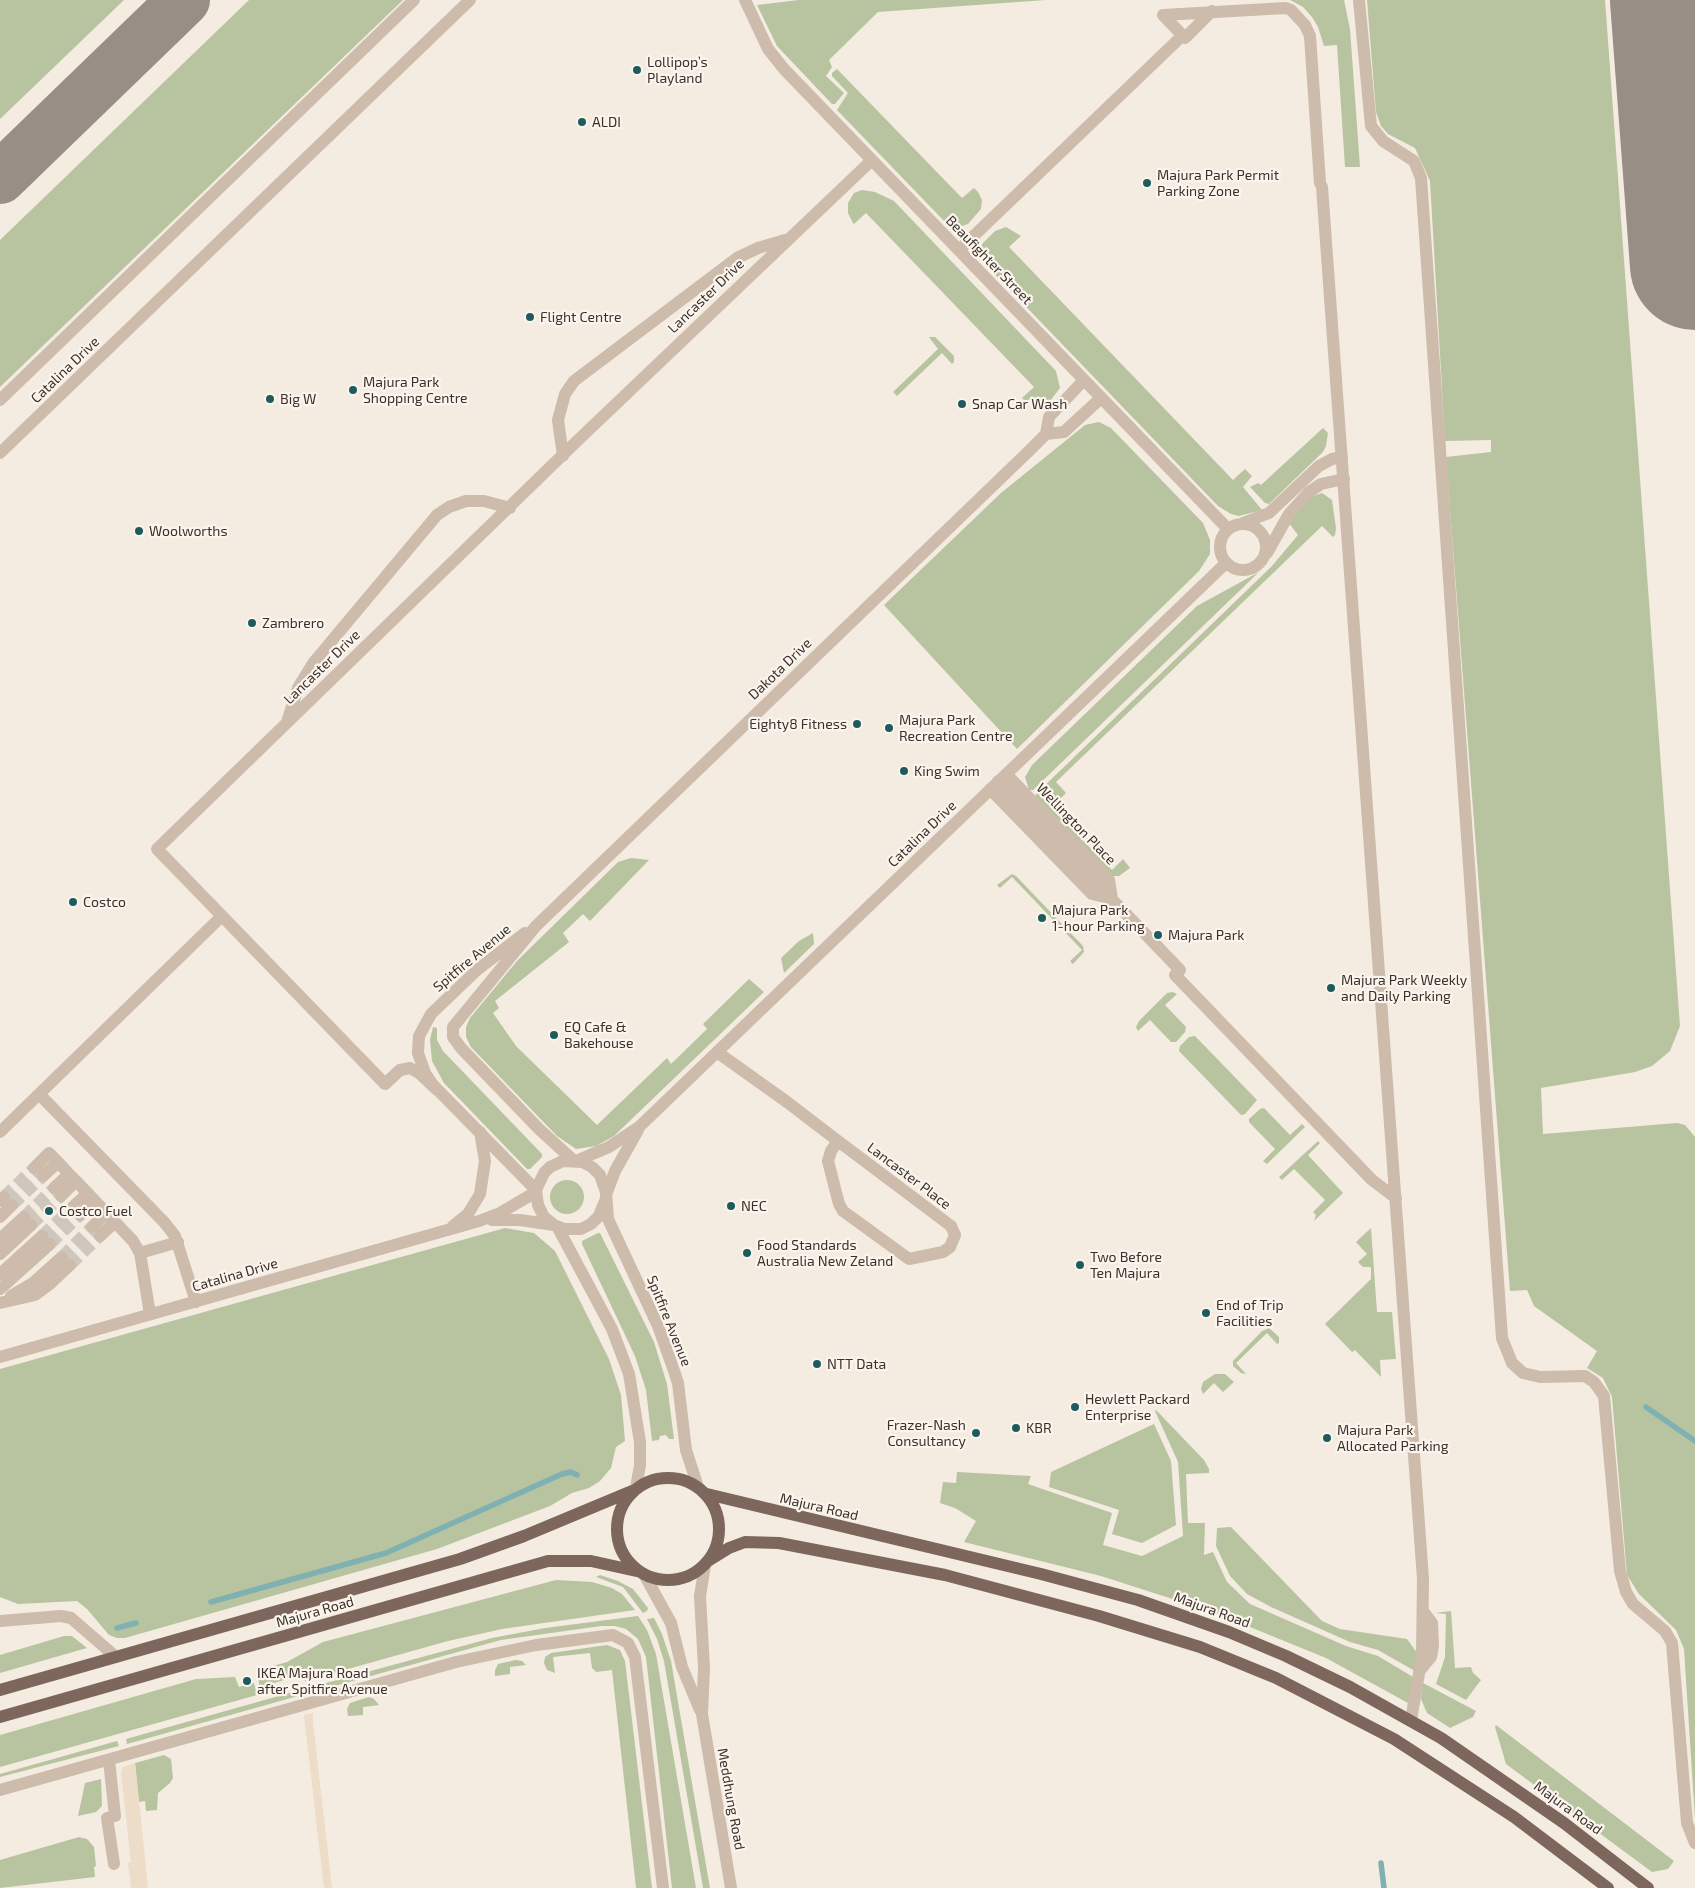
<!DOCTYPE html>
<html>
<head>
<meta charset="utf-8">
<style>
  body { margin:0 }
  canvas { display:block; background:#f4ebe1 }
</style>
</head>
<body>
<canvas width="1695" height="1888"></canvas>
<script>
const ctx = document.querySelector('canvas').getContext('2d');
ctx.lineJoin = 'round';
function paint(path, color) {
  ctx.fillStyle = color;
  ctx.fill(path, 'evenodd');
}
function poly(rows) {
  const path = new Path2D();
  for (const r of rows) {
    if (r.length === 3) {
      path.moveTo(r[0] + r[2], r[1]);
      path.arc(r[0], r[1], r[2], 0, 2 * Math.PI);
      continue;
    }
    path.moveTo(r[0], r[1]);
    for (let i = 2; i < r.length; i += 2) path.lineTo(r[i], r[i + 1]);
  }
  return path;
}
function trace(path, color, width, dash) {
  ctx.strokeStyle = color;
  ctx.lineWidth = width;
  ctx.lineCap = dash ? 'butt' : 'round';
  ctx.setLineDash(dash || []);
  ctx.stroke(path);
}
function write(font, color, halo, rows, align = 'center') {
  ctx.font = font + ' "Exo 2",sans-serif';
  ctx.lineWidth = 4.5;
  ctx.setLineDash([]);
  ctx.textBaseline = 'middle';
  ctx.strokeStyle = halo;
  ctx.fillStyle = color;
  for (const [text, x, y, turn = 0] of rows) {
    ctx.save();
    ctx.translate(x, y);
    ctx.rotate((+turn || 0) * Math.PI / 180);
    ctx.textAlign = isNaN(turn) ? turn : align;
    if (halo) ctx.strokeText(text, 0, 0);
    ctx.fillText(text, 0, 0);
    ctx.restore();
  }
}
paint(poly([
  [0,0,124,0,0,119],
  [249,0,403,0,0,387,0,240],
  [799,0,1046,0,878,12,829,60,832,67,826,76,844,93,835,104,832,104,777,46,757,5],
  [1290,0,1344,0,1350,29,1360,167,1345,167,1337,45,1324,46,1318,27,1312,17,1303,7],
  [1367,0,1605,0,1680,1026,1670,1051,1652,1066,1635,1072,1541,1088,1543,1134,1677,1123,1685,1125,1695,1137,1695,1819,1684,1649,1676,1630,1639,1594,1627,1575,1612,1397,1603,1378,1587,1368,1597,1351,1534,1306,1527,1290,1510,1291,1446,457,1491,452,1491,440,1445,441,1430,181,1415,148,1388,134,1381,126,1376,112],
  [837,69,962,198,974,188,978,192,982,200,981,209,968,224,959,227,947,224,837,110,848,93,832,76,832,73],
  [862,190,875,192,894,201,1056,371,1060,388,1050,401,1035,405,1025,401,1022,398,1034,387,866,213,854,224,853,223,848,213,848,203,854,193],
  [1006,227,1021,236,1009,247,1233,480,1245,469,1252,476,1243,487,1262,510,1239,516,1231,514,1218,506,984,263,981,255,982,244,995,231],
  [929,337,935,337,954,356,954,362,952,364,942,353,897,396,893,392,938,349],
  [1099,422,1111,428,1203,523,1210,540,1210,554,1199,571,1017,749,884,605,1001,493,1085,425],
  [1323,428,1328,433,1326,446,1323,452,1269,504,1265,503,1250,487,1258,483,1261,485],
  [1322,493,1332,500,1336,528,1335,535,1333,537,1322,526,1056,782,1066,793,1051,808,1112,870,1123,859,1130,868,1119,876,1113,876,1035,797,1037,793,1272,566,1298,535,1289,523,1310,497],
  [1259,572,1033,790,1029,790,1025,777,1032,765,1197,606],
  [631,858,649,860,590,921,583,914,563,933,569,942,495,1001,499,1008,493,1013,516,1046,597,1125,667,1058,671,1064,707,1029,703,1024,749,979,764,992,614,1136,596,1146,576,1149,557,1136,471,1047,466,1037,466,1027,470,1018,517,961,618,862],
  [1012,874,1016,876,1083,946,1084,952,1073,964,1070,961,1082,950,1012,877,1000,888,997,885],
  [813,933,814,944,784,973,781,958,799,941],
  [1173,992,1177,994,1165,1005,1186,1027,1185,1032,1176,1042,1171,1042,1150,1020,1138,1031,1136,1027,1139,1021,1167,993],
  [433,1027,437,1028,437,1040,443,1051,542,1154,542,1157,530,1169,527,1169,444,1083,432,1061,430,1040],
  [1195,1036,1257,1100,1245,1114,1241,1115,1179,1051,1180,1046,1189,1037],
  [1264,1108,1290,1135,1302,1124,1305,1127,1267,1164,1263,1161,1275,1149,1249,1122,1249,1119,1260,1109],
  [1318,1141,1320,1143,1308,1155,1343,1193,1314,1221,1316,1215,1313,1212,1325,1200,1294,1169,1282,1180,1279,1177],
  [567,1197,17],
  [505,1228,534,1233,555,1251,609,1359,621,1395,625,1441,616,1447,611,1468,600,1481,589,1488,572,1493,550,1506,437,1549,125,1638,117,1638,109,1635,87,1609,77,1601,18,1604,0,1597,0,1369],
  [1371,1228,1377,1312,1392,1312,1396,1359,1380,1360,1381,1377,1355,1350,1352,1352,1325,1324,1371,1279,1371,1267,1363,1267,1358,1262,1367,1254,1356,1242],
  [598,1233,600,1233,654,1342,667,1384,674,1439,669,1439,666,1435,660,1436,659,1440,652,1441,646,1390,635,1356,582,1244,582,1241],
  [1269,1328,1279,1337,1279,1343,1277,1344,1267,1333,1236,1363,1246,1374,1241,1373,1233,1366,1233,1361,1262,1331],
  [1215,1374,1225,1374,1234,1382,1223,1392,1214,1383,1203,1394,1201,1389,1203,1382],
  [1156,1410,1204,1460,1209,1469,1209,1473,1186,1474,1188,1523,1205,1523,1204,1555,1213,1552,1227,1582,1250,1604,1346,1646,1378,1656,1413,1677,1408,1703,1326,1658,1213,1612,1101,1576,964,1542,976,1521,955,1508,940,1503,943,1482,956,1483,957,1472,1031,1476,1028,1484,1112,1513,1103,1545,1142,1556,1183,1536,1178,1462,1155,1411],
  [1154,1424,1171,1461,1176,1525,1142,1543,1112,1534,1119,1510,1049,1487,1051,1472],
  [1231,1527,1322,1621,1340,1629,1407,1639,1418,1654,1415,1671,1378,1650,1350,1642,1271,1607,1247,1594,1230,1576,1216,1546,1217,1528],
  [600,1575,618,1581,633,1589,648,1608,647,1611,643,1613,623,1587,596,1577],
  [556,1580,592,1582,612,1588,622,1594,635,1610,502,1629,448,1641,305,1681,302,1675,260,1687,256,1671,287,1662,323,1642],
  [1451,1611,1455,1668,1471,1667,1473,1673,1481,1680,1466,1700,1436,1684,1445,1657,1446,1614,1435,1613],
  [638,1616,647,1630,656,1654,696,1888,672,1888,646,1657,638,1639,626,1629,615,1626,601,1626,501,1640,313,1692,308,1688,492,1638,545,1628],
  [654,1618,662,1634,671,1661,710,1888,703,1888,664,1661,657,1639,647,1619],
  [64,1636,72,1636,87,1648,0,1673,0,1655],
  [607,1645,620,1650,625,1661,652,1888,636,1888,612,1670,596,1672,592,1668,590,1653,553,1657,555,1673,547,1670,544,1663,545,1657,551,1653],
  [516,1660,522,1661,526,1665,510,1667,510,1674,495,1676,495,1670,498,1664],
  [235,1677,239,1687,254,1683,257,1695,0,1767,0,1735,196,1679],
  [1423,1683,1476,1711,1473,1717,1450,1728,1427,1713,1421,1699],
  [300,1690,298,1696,127,1744,126,1739],
  [369,1697,374,1699,379,1705,363,1707,363,1715,348,1716,347,1709,350,1703],
  [1496,1725,1674,1861,1668,1869,1652,1872,1506,1764,1495,1727],
  [117,1741,119,1746,0,1777,0,1774],
  [164,1755,171,1759,173,1778,170,1783,158,1793,157,1810,146,1811,145,1801,139,1802,135,1763],
  [101,1779,102,1806,96,1812,78,1816,85,1783],
  [79,1837,87,1839,94,1847,96,1866,94,1867,95,1877,0,1888,0,1860]
]), '#b8c4a0');
paint(poly([
  [313,1713,313,1723,332,1888,324,1888,304,1715],
  [135,1763,142,1829,148,1888,131,1888,128,1863,131,1862,121,1772,123,1767]
]), '#ecdcc8');
trace(poly([
  [1646,1407,1695,1441],
  [211,1602,386,1553,562,1474,571,1472,577,1475],
  [117,1628,136,1623],
  [1381,1863,1384,1888]
]), '#7fb0b2', 5.5);
trace(poly([
  [0,178,184,0]
]), '#988e86', 52);
trace(poly([
  [1675,0,1695,265]
]), '#988e86', 130);
trace(poly([
  [4,1197,34,1168],
  [12,1205,43,1176],
  [24,1217,54,1188],
  [31,1225,61,1196],
  [42,1236,73,1207],
  [50,1244,80,1215],
  [62,1257,92,1227],
  [70,1265,100,1236]
]), '#cfc6bd', 12, [12, 6]);
trace(poly([
  [745,0,768,49,784,69,1228,529],
  [1359,0,1371,126,1383,141,1414,161,1421,178,1502,1338,1512,1363,1523,1373,1540,1377,1585,1376,1594,1382,1604,1396,1620,1571,1626,1592,1633,1604,1665,1631,1672,1643,1687,1823,1695,1843],
  [1163,15,1286,8,1291,10,1305,25,1310,36,1320,183],
  [1163,15,1185,38,1212,11],
  [1322,187,1423,1579,1422,1656,1411,1720],
  [959,250,1183,35],
  [0,400,414,0],
  [1046,434,1064,432,1101,398],
  [0,453,470,0],
  [563,456,558,420,565,394,574,381,737,258,758,248,785,240],
  [1243,523,1269,513,1319,466,1332,459,1342,457],
  [1243,547,23],
  [1267,553,1289,514,1309,492,1321,484,1344,479],
  [288,719,298,688,314,662,437,515,449,507,466,501,484,501,510,508],
  [1006,774,1109,880,1112,899],
  [998,781,1180,970,1175,975,1201,1002,1372,1180,1396,1198],
  [990,789,1092,894,1112,899],
  [525,933,477,970,431,1014,419,1036,418,1053,425,1073,433,1085,536,1190],
  [717,1052,787,1102,838,1141,951,1226,955,1235,950,1247,943,1252,909,1259,843,1211,839,1204,828,1161,831,1151,838,1141],
  [437,1090,419,1073,410,1068,400,1070,385,1084,157,849,575,443,872,160],
  [39,1094,164,1222,175,1236,196,1302],
  [0,1132,222,916],
  [573,1160,539,1129,461,1048,453,1037,453,1027,536,926,1030,450,1046,434,1049,417,1084,380],
  [576,1161,609,1147,639,1127,1226,563],
  [34,1168,49,1153,58,1162],
  [43,1176,58,1162,69,1174],
  [54,1188,69,1174,74,1179],
  [606,1195,615,1171,638,1130],
  [61,1196,76,1181,133,1241,140,1253,178,1242],
  [0,1201,4,1197],
  [605,1201,599,1216,591,1224,581,1229,564,1229,554,1225,544,1217,538,1205,536,1190,544,1173,550,1167,563,1161,582,1162,592,1167,600,1175,606,1192,608,1219,658,1326,673,1368,678,1383,686,1450,698,1487],
  [73,1207,88,1193],
  [80,1215,95,1201],
  [0,1217,12,1205],
  [492,1220,520,1220,554,1225],
  [453,1226,468,1214,480,1194,485,1161,480,1132],
  [92,1227,106,1213],
  [558,1228,612,1329,629,1374,640,1442,640,1465,636,1488],
  [100,1236,115,1222],
  [0,1239,24,1217],
  [140,1253,150,1314],
  [0,1254,31,1225],
  [0,1274,42,1236],
  [0,1289,50,1244],
  [11,1296,33,1283,62,1257],
  [0,1303,35,1295,50,1284,70,1265],
  [0,1357,479,1221,500,1213,536,1192],
  [705,1565,700,1596,704,1668,702,1714,731,1888],
  [644,1574,671,1623,682,1667,700,1710],
  [0,1621,61,1616,71,1618,116,1657],
  [1421,1669,1431,1657,1433,1646,1432,1623,1423,1611],
  [109,1760,115,1816,107,1818,114,1864],
  [0,1790,456,1662,536,1645,613,1635,628,1643,635,1657,663,1888]
]), '#cdbbac', 12);
trace(poly([
  [668,1529,51],
  [707,1494,1041,1574,1138,1600,1229,1632,1286,1656,1350,1687,1441,1738,1564,1823,1648,1888],
  [708,1561,729,1548,745,1542,779,1543,945,1575,1099,1616,1200,1647,1276,1678,1394,1739,1514,1817,1608,1888],
  [0,1690,460,1559,524,1536,632,1491],
  [0,1717,548,1561,591,1561,641,1572]
]), '#7d675c', 12);
for (const [x, y, r, color] of [
  [637,70,5,"#1f5a5e"],
  [582,122,5,"#1f5a5e"],
  [1147,183,5,"#1f5a5e"],
  [530,317,5,"#1f5a5e"],
  [353,390,5,"#1f5a5e"],
  [270,399,5,"#1f5a5e"],
  [962,404,5,"#1f5a5e"],
  [139,531,5,"#1f5a5e"],
  [252,623,5,"#1f5a5e"],
  [857,724,5,"#1f5a5e"],
  [889,728,5,"#1f5a5e"],
  [904,771,5,"#1f5a5e"],
  [73,902,5,"#1f5a5e"],
  [1042,918,5,"#1f5a5e"],
  [1158,935,5,"#1f5a5e"],
  [1331,988,5,"#1f5a5e"],
  [554,1035,5,"#1f5a5e"],
  [731,1206,5,"#1f5a5e"],
  [49,1211,5,"#1f5a5e"],
  [747,1253,5,"#1f5a5e"],
  [1080,1265,5,"#1f5a5e"],
  [1206,1313,5,"#1f5a5e"],
  [817,1364,5,"#1f5a5e"],
  [1075,1407,5,"#1f5a5e"],
  [1016,1428,5,"#1f5a5e"],
  [976,1433,5,"#1f5a5e"],
  [1327,1438,5,"#1f5a5e"],
  [247,1681,5,"#1f5a5e"]
]) {
  const dot = new Path2D();
  dot.arc(x, y, r, 0, 2 * Math.PI);
  ctx.fillStyle = color;
  ctx.fill(dot);
  trace(dot, '#fbf5ee', 2);
}
write('14px', '#3b302b', '#fbf5ee', [
  ["Lollipop’s",647,62],
  ["Playland",647,78],
  ["ALDI",592,122],
  ["Majura Park Permit",1157,175],
  ["Parking Zone",1157,191],
  ["Flight Centre",540,317],
  ["Majura Park",363,382],
  ["Shopping Centre",363,398],
  ["Big W",280,399],
  ["Snap Car Wash",972,404],
  ["Woolworths",149,531],
  ["Zambrero",262,623],
  ["Majura Park",899,720],
  ["Recreation Centre",899,736],
  ["Eighty8 Fitness",847,724,"right"],
  ["King Swim",914,771],
  ["Costco",83,902],
  ["Majura Park",1052,910],
  ["1-hour Parking",1052,926],
  ["Majura Park",1168,935],
  ["Majura Park Weekly",1341,980],
  ["and Daily Parking",1341,996],
  ["EQ Cafe &",564,1027],
  ["Bakehouse",564,1043],
  ["NEC",741,1206],
  ["Costco Fuel",59,1211],
  ["Food Standards",757,1245],
  ["Australia New Zeland",757,1261],
  ["Two Before",1090,1257],
  ["Ten Majura",1090,1273],
  ["End of Trip",1216,1305],
  ["Facilities",1216,1321],
  ["NTT Data",827,1364],
  ["Hewlett Packard",1085,1399],
  ["Enterprise",1085,1415],
  ["Frazer-Nash",966,1425,"right"],
  ["Consultancy",966,1441,"right"],
  ["KBR",1026,1428],
  ["Majura Park",1337,1430],
  ["Allocated Parking",1337,1446],
  ["IKEA Majura Road",257,1673],
  ["after Spitfire Avenue",257,1689]
], 'left');
write('14px', '#3b302b', '#fbf5ee', [
  ["Beaufighter Street",989,260,46],
  ["Lancaster Drive",706,296,-44],
  ["Catalina Drive",65,370,-44],
  ["Lancaster Drive",322,667,-44],
  ["Dakota Drive",780,669,-44],
  ["Wellington Place",1076,824,46],
  ["Catalina Drive",922,834,-44],
  ["Spitfire Avenue",472,958,-40],
  ["Lancaster Place",909,1176,37],
  ["Catalina Drive",235,1275,-16],
  ["Spitfire Avenue",669,1321,68],
  ["Majura Road",819,1507,13],
  ["Majura Road",1212,1610,20],
  ["Majura Road",315,1612,-16],
  ["Meddhung Road",731,1799,80],
  ["Majura Road",1568,1808,36]
]);
</script>
</body>
</html>
